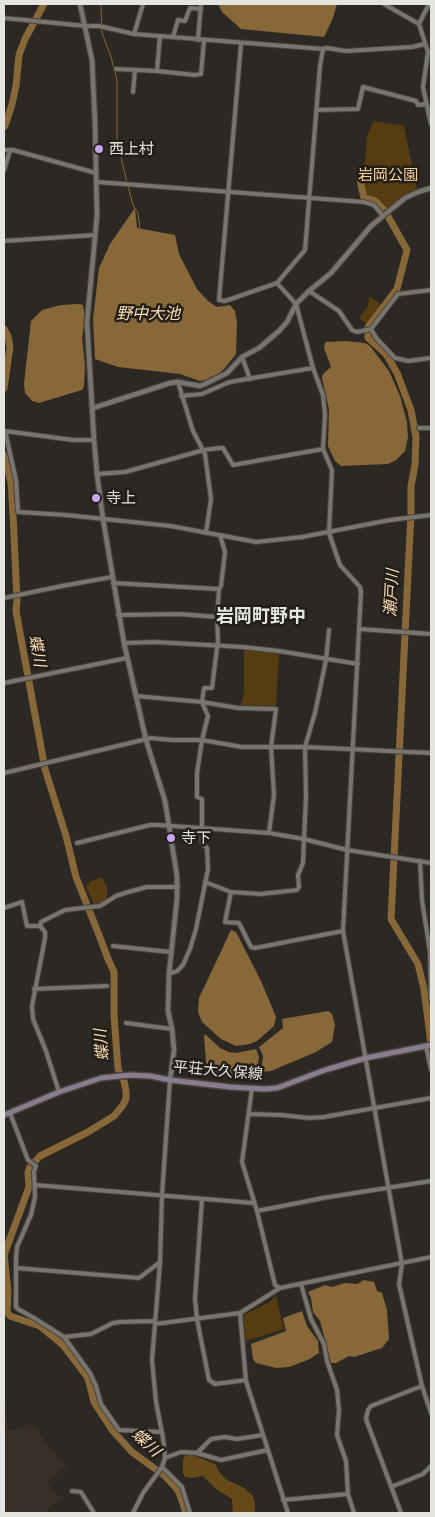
<!DOCTYPE html>
<html>
<head>
<meta charset="utf-8">
<style>
  body { margin:0 }
  #map { position:relative; width:435px; height:1517px; overflow:hidden; background:#2c2823; font-family:"Alegreya Sans",sans-serif }
  canvas { display:block }
  .frame { position:absolute; inset:0; border:5px solid #e6e4e0; pointer-events:none }
</style>
</head>
<body>
<div id="map">
<canvas width="435" height="1517"></canvas>
<div class="frame"></div>
</div>
<script>
const ctx = document.querySelector('canvas').getContext('2d');
ctx.lineJoin = 'round';
function paint(path, color) {
  ctx.fillStyle = color;
  ctx.fill(path, 'evenodd');
}
function poly(rows) {
  const path = new Path2D();
  for (const r of rows) {
    path.moveTo(r[0], r[1]);
    for (let i = 2; i < r.length; i += 2) path.lineTo(r[i], r[i + 1]);
  }
  return path;
}
function trace(path, color, width, dash) {
  ctx.strokeStyle = color;
  ctx.lineWidth = width;
  ctx.lineCap = dash ? 'butt' : 'round';
  ctx.setLineDash(dash || []);
  ctx.stroke(path);
}
function write(font, color, halo, rows, align = 'center') {
  ctx.font = font + ' "Alegreya Sans","Noto Sans JP",sans-serif';
  ctx.lineWidth = 5;
  ctx.setLineDash([]);
  ctx.textBaseline = 'middle';
  ctx.strokeStyle = halo;
  ctx.fillStyle = color;
  for (const [text, x, y, turn = 0] of rows) {
    ctx.save();
    ctx.translate(x, y);
    ctx.rotate((+turn || 0) * Math.PI / 180);
    ctx.textAlign = isNaN(turn) ? turn : align;
    if (halo) ctx.strokeText(text, 0, 0);
    ctx.fillText(text, 0, 0);
    ctx.restore();
  }
}
paint(poly([
  [4,1383,8,1431,32,1424,49,1446,67,1466,47,1482,61,1499,44,1513,4,1513]
]), '#383026');
paint(poly([
  [374,121,404,126,417,189,409,193,386,210,375,199,365,197,361,170,365,161,367,136],
  [369,296,382,305,368,325,359,318,368,306],
  [244,649,264,649,279,653,276,706,241,705,244,693],
  [102,877,107,887,107,899,97,905,94,904,86,886,89,885,89,882],
  [276,1296,284,1329,246,1341,243,1315,268,1303]
]), '#563c11');
paint(poly([
  [190,1454,215,1464,220,1473,227,1480,244,1488,253,1496,255,1504,255,1513,233,1513,232,1499,216,1489,203,1476,191,1478,185,1477,183,1473,183,1459,186,1455]
]), '#674818');
paint(poly([
  [218,4,337,4,333,18,324,37,241,29,222,12],
  [135,208,137,228,175,235,179,254,197,289,208,301,217,307,230,305,235,311,237,323,236,354,225,368,217,375,207,380,200,381,180,374,118,367,95,359,93,319,99,268,110,244],
  [78,304,83,305,85,318,82,338,85,365,84,386,82,390,39,403,32,401,25,393,24,384,31,321,42,310,61,305],
  [346,341,365,343,370,346,389,371,400,396,407,422,408,437,405,451,396,460,388,464,341,466,335,461,328,446,329,409,322,378,323,374,331,367,324,348,325,342],
  [231,930,236,932,261,981,276,1017,274,1026,257,1041,250,1044,236,1046,221,1039,202,1022,198,1012,199,998],
  [328,1011,332,1014,335,1025,332,1042,316,1052,271,1071,261,1072,263,1056,259,1047,283,1028,282,1019],
  [205,1034,220,1048,229,1052,236,1053,256,1049,259,1057,256,1077,251,1078,207,1074,204,1036],
  [364,1280,374,1282,377,1291,382,1293,387,1310,389,1339,382,1348,354,1357,349,1356,336,1363,331,1363,320,1321,313,1312,311,1298,308,1292,325,1285,332,1287,345,1283,357,1284],
  [302,1311,307,1326,318,1341,319,1353,310,1359,289,1367,276,1368,256,1363,253,1359,251,1344,286,1331,283,1318]
]), '#886738');
trace(poly([
  [101,4,102,33,111,57,117,80,117,141,127,182],
  [128,186,133,205,138,213,140,229]
]), '#886738', 1);
trace(poly([
  [4,127,6,123,12,104,16,86,19,55,25,39,44,4],
  [360,180,364,198,375,201,385,211,407,250,397,289,368,327,368,338,386,354,397,373,411,410,416,437,415,465,411,486,411,513,391,919,418,964,424,989,431,1044],
  [4,329,8,336,10,347,4,388],
  [4,455,11,482,13,514,17,600,16,611,45,769,66,836,76,877,99,935,108,959,114,972,114,1015,118,1069,124,1081,126,1091,126,1099,123,1105,114,1116,88,1132,40,1156,30,1167,28,1173,29,1187,4,1255,8,1291,7,1312,10,1316,40,1326,63,1345,88,1378,94,1402,113,1431,132,1452,165,1476,176,1488,179,1492,186,1513]
]), '#886738', 7);
const minor = poly([
  [384,4,419,24,428,52,423,87,431,124],
  [4,18,86,26,99,26,134,34,323,49,327,48,346,51,412,47,425,44],
  [419,24,429,4],
  [134,34,143,4],
  [173,37,178,20,185,21,190,8,201,9],
  [198,40,201,4],
  [241,44,219,300,225,301,277,283],
  [323,49,320,66,305,250,277,283,296,304,313,368,323,395,325,415,323,449,332,470,329,533,340,565,360,587,361,592,343,931,402,1264,399,1284,422,1386,431,1413],
  [116,69,157,71,160,36],
  [157,71,195,75,201,74,204,40],
  [133,92,135,70],
  [317,110,358,109,363,87,416,101,418,105,426,104],
  [4,150,13,150,96,173],
  [4,170,10,151],
  [97,182,364,202,374,205,383,216],
  [4,241,95,235],
  [309,291,339,311,352,330,357,332,371,329,398,294,431,290],
  [371,329,377,339,395,358,408,361,431,358],
  [242,357,250,379],
  [178,382,193,431,205,454,211,499,206,533],
  [181,396,202,394,227,383,235,381,313,368],
  [419,428,431,428],
  [94,440,73,440,5,431,16,480,18,512,66,515,171,526,256,542,302,537,390,520,431,515],
  [97,474,125,472,204,450,220,448,223,448,233,465,323,449],
  [113,583,219,589],
  [4,598,62,586,112,577],
  [118,615,180,614,217,617],
  [359,629,431,634],
  [124,643,155,642,243,647,279,651,358,664],
  [4,683,127,658],
  [136,696,202,702,238,708,276,709,271,747,274,795,269,833],
  [4,773,151,738,171,740,202,740,242,747,305,747,431,753],
  [77,843,150,825,159,825,269,833,304,839,347,850,431,863],
  [420,861,422,900,430,952,431,999],
  [205,882,231,892,261,894,297,890,299,887,298,875,303,863,304,839,306,796,305,747,315,713,326,660,329,630],
  [231,892,225,922,239,923,251,947,255,948,343,931],
  [4,908,22,902,27,926,40,926,41,922,65,910,100,906,116,896,128,892,147,887,178,887],
  [40,926,45,932,45,938,32,1006,33,1019,46,1051,59,1092],
  [113,946,170,952],
  [169,974,177,971,183,965,190,949,196,929,208,869,207,848,202,843,202,799,197,797,197,773,202,740,208,716,202,702,204,688,212,688,218,640,217,617,219,589,221,586,225,552,220,535],
  [34,989,107,986],
  [126,1023,172,1029],
  [426,1046,431,1069],
  [252,1088,242,1162,257,1211,275,1285,280,1288],
  [10,1113,28,1160,36,1166,34,1171,35,1197,31,1215,17,1247,16,1259,16,1307,18,1309,34,1318,64,1337,90,1373,96,1386,101,1404,119,1430,161,1432],
  [249,1114,281,1115,309,1118,324,1117,431,1098],
  [35,1185,254,1203],
  [202,1199,195,1299,197,1319,209,1380,215,1384,246,1380],
  [257,1211,323,1198,431,1181],
  [16,1268,139,1278,159,1263],
  [301,1284,311,1319,324,1344,327,1361,337,1390,339,1410,337,1435,346,1461,348,1494,354,1513],
  [240,1313,246,1381,288,1513],
  [64,1337,91,1334,113,1323,120,1322,154,1321,155,1324,240,1313,280,1288,431,1257],
  [197,1453,211,1439,225,1437,237,1439,263,1435],
  [165,1458,181,1452,197,1453,221,1460,268,1450],
  [162,1467,182,1487,190,1513],
  [391,1487,423,1474,431,1466],
  [72,1491,81,1492,94,1513],
  [283,1500,348,1494],
  [133,1513,143,1493,162,1467,165,1458,163,1438,156,1402,152,1360,160,1263,162,1195,170,1080],
  [401,1513,366,1419,368,1410,371,1406,422,1386]
]);
const tertiary = poly([
  [80,4,92,60,95,122,97,216,87,322,94,440,97,474,103,519,124,643,146,740,165,801,177,876,177,899,169,974,168,1011,172,1029,174,1050,170,1080],
  [93,408,170,383,178,382,200,386,205,384,227,373,242,357,259,348,279,331,287,322,296,304,309,291,331,273,371,226,383,216,405,198,418,192,431,188]
]);
const secondary = poly([
  [4,1115,59,1092,101,1078,130,1075,150,1076,170,1080,230,1087,264,1089,277,1088,325,1070,366,1058,431,1045]
]);
trace(minor, '#46443f', 6);
trace(tertiary, '#46443f', 7);
trace(secondary, '#46443f', 8);
trace(minor, '#78746e', 4);
trace(tertiary, '#78746e', 4.5);
trace(secondary, '#8a7c8e', 5);
for (const [x, y, r, color] of [
  [99,149,5,"#c9a5ee"],
  [96,498,5,"#c9a5ee"],
  [171,838,5,"#c9a5ee"]
]) {
  const dot = new Path2D();
  dot.arc(x, y, r, 0, 2 * Math.PI);
  ctx.fillStyle = color;
  ctx.fill(dot);
  trace(dot, '#221e19', 2);
}
write('15px', '#e6e4e0', '#221e19', [
  ["西上村",109,149],
  ["寺上",106,498],
  ["寺下",181,838]
], 'left');
write('15px', '#fad199', '#221e19', [
  ["岩岡公園",388,175]
]);
write('15px', '#e6e4e0', '#221e19', [
  ["平荘大久保線",218,1071,5]
]);
write('italic 16px', '#fcdeb4', '#221e19', [
  ["野中大池",148,314],
  ["瀬戸川",392,593,-87],
  ["蝶川",37,651,80],
  ["蝶川",102,1045,-95],
  ["蝶川",146,1443,43]
]);
write('bold 18px', '#e6e4e0', '#221e19', [
  ["岩岡町野中",261,617]
]);
</script>
</body>
</html>
